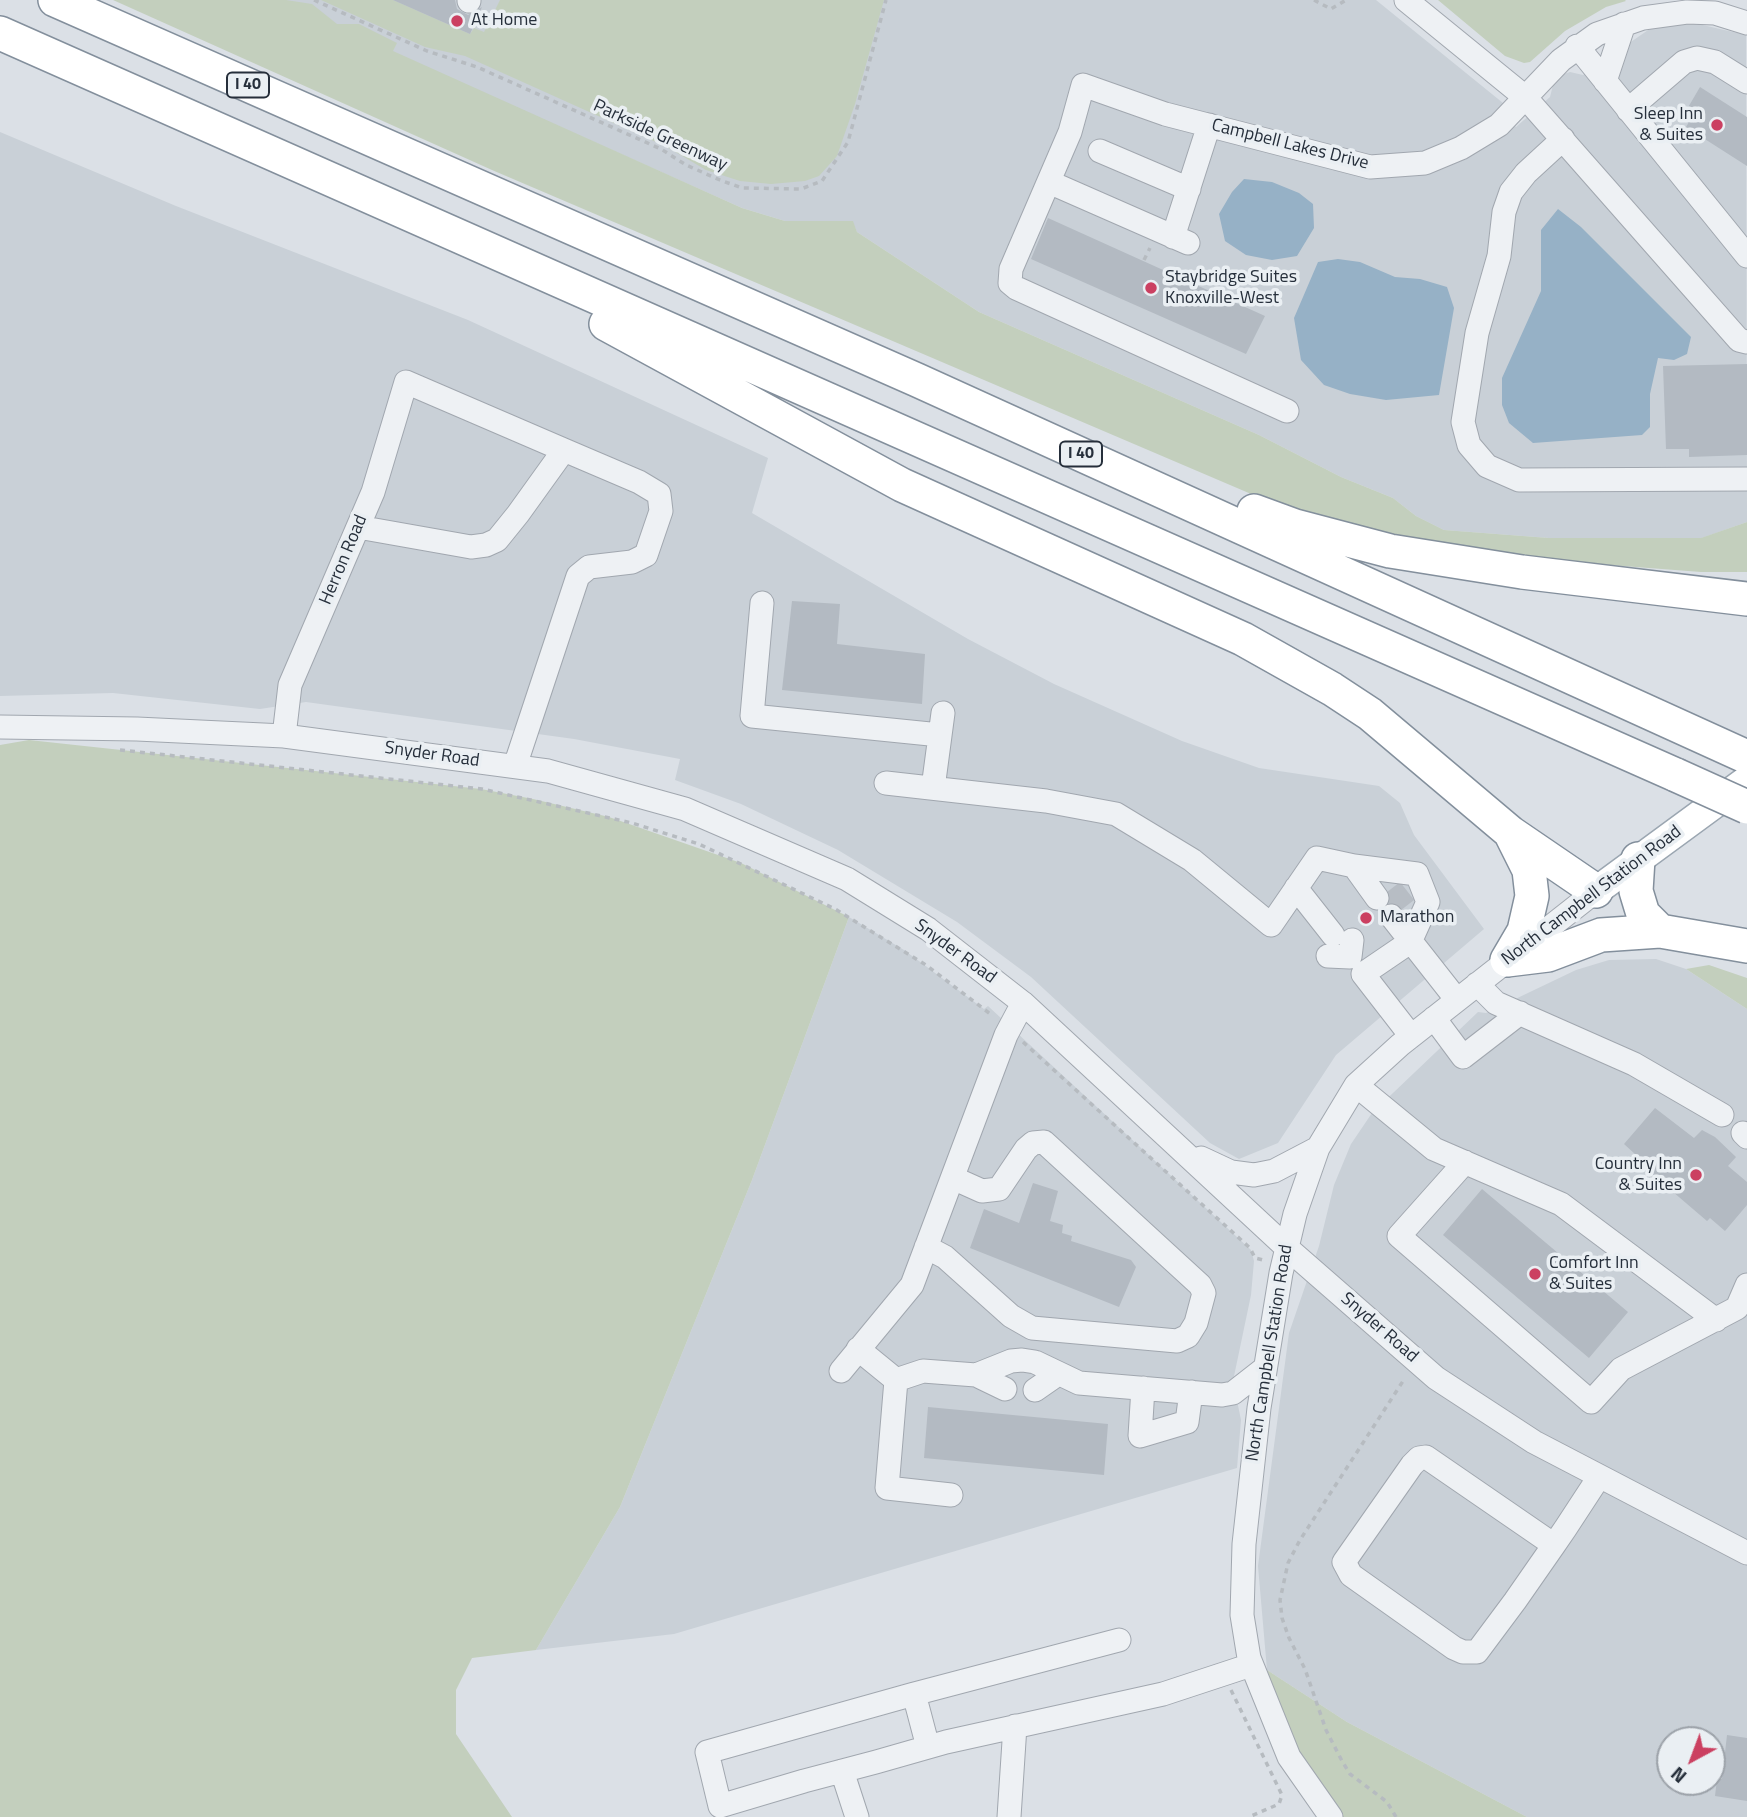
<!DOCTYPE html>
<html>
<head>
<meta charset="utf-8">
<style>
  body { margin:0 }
  #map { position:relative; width:1747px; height:1817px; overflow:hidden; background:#dbe0e6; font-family:"Titillium Web",sans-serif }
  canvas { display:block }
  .north { position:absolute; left:1656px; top:1726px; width:70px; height:70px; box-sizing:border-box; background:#eaeff3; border:2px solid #9ca2a9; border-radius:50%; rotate:221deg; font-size:19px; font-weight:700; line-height:28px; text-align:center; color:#262f3b }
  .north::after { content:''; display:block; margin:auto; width:24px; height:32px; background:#cb4061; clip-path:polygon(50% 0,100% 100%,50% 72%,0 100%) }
</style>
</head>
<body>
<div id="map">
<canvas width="1747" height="1817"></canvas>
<div class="north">N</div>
</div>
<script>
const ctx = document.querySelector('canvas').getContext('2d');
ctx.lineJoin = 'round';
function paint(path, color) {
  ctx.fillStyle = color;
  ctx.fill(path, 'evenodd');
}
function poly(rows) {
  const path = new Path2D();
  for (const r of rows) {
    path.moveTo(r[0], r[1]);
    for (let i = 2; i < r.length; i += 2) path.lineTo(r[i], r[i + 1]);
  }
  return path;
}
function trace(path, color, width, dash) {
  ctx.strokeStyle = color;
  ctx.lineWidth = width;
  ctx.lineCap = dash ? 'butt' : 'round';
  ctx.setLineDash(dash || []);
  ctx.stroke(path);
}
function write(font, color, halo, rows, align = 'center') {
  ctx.font = font + ' "Titillium Web",sans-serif';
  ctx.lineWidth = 7;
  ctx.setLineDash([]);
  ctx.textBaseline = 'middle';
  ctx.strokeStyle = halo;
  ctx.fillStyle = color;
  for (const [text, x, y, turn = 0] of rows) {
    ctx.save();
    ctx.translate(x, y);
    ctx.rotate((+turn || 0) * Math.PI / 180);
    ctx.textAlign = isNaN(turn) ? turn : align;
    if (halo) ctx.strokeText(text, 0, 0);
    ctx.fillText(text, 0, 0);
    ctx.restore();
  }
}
paint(poly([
  [275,0,1376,0,1503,103,1499,111,1516,127,1550,97,1553,85,1561,75,1570,72,1583,75,1654,26,1694,23,1746,35,1747,522,1702,538,1549,538,1444,530,1416,516,1393,498,1341,477,1259,435,979,312,857,232,852,221,785,221,742,208],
  [0,132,176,206,468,320,768,458,752,513,968,639,1054,684,1182,741,1259,768,1379,786,1400,803,1414,835,1484,929,1336,1055,1278,1143,1239,1159,1210,1143,1031,977,957,922,838,850,741,804,675,780,680,759,574,739,306,702,260,709,113,693,0,696],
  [849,917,904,950,984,1009,988,1006,1251,1250,1254,1261,1251,1295,1233,1381,1241,1420,1237,1468,674,1634,536,1650,620,1507,752,1180],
  [1656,959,1686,969,1747,1009,1747,1817,1527,1817,1347,1722,1267,1670,1258,1566,1289,1333,1319,1246,1334,1185,1351,1144,1372,1113,1478,1012,1486,1013,1576,970,1609,960],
  [1670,1740,1712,1740,1712,1782,1670,1782]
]), '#c9d0d7');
paint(poly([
  [113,0,286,0,312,4,337,24,359,24,397,43,393,51,742,208,785,221,853,221,857,232,979,312,1259,435,1341,477,1393,498,1416,516,1444,530,1549,538,1701,538,1747,522,1747,572,1701,572,1584,563,1422,545,1305,517,492,170],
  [321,0,393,0,470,34,474,28,484,32,500,0,884,0,855,104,837,156,819,176,805,181,771,184,740,181,706,170,667,147,465,56,425,47],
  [1438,0,1625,0,1626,1,1606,7,1565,31,1530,62,1524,63,1505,56],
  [29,740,481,789,533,799,609,817,741,863,849,917,752,1180,620,1507,536,1650,472,1658,456,1690,456,1734,512,1817,0,1817,0,745],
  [1709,965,1747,978,1747,1009,1686,969],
  [1267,1670,1347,1722,1527,1817,1341,1817,1300,1761]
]), '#c3cfbd');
paint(poly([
  [1244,179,1272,182,1299,193,1313,204,1314,228,1297,256,1272,260,1246,255,1225,241,1219,214,1232,192],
  [1558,209,1581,227,1691,337,1687,354,1674,360,1658,358,1650,394,1650,427,1642,435,1533,443,1509,423,1502,405,1502,378,1541,291,1541,230],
  [1338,259,1360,262,1395,277,1420,279,1447,287,1454,308,1439,395,1386,400,1350,394,1324,385,1301,360,1294,318,1318,262]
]), '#96b1c6');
paint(poly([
  [393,0,455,0,457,9,468,15,482,7,470,34],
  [1700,87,1747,117,1747,166,1686,127,1689,122,1683,116],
  [1048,218,1265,316,1246,354,1031,259],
  [1747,364,1747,455,1689,457,1689,449,1666,449,1663,366],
  [792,601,840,604,837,644,925,654,922,704,782,690],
  [1655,1108,1694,1138,1702,1130,1715,1137,1736,1157,1728,1166,1747,1182,1747,1205,1725,1231,1710,1218,1707,1221,1645,1168,1647,1165,1624,1144],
  [1033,1183,1058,1191,1050,1221,1063,1225,1062,1233,1072,1236,1071,1241,1131,1260,1136,1267,1119,1307,970,1248,984,1209,1019,1223],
  [1482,1189,1628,1312,1589,1358,1443,1235],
  [928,1407,1108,1424,1104,1475,924,1458],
  [1727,1735,1747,1738,1747,1801,1715,1796,1717,1779,1722,1779]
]), '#b3bac2');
trace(poly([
  [1391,889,1405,907]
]), '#b7bdc4', 23, [23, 11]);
const minor = poly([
  [1406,0,1525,97,1739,340,1747,342],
  [469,1,469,0],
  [1577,46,1747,256],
  [1605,81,1624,24],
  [1628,110,1684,62,1697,58,1715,62,1747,82],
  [1563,139,1526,173,1511,192,1504,212,1499,256,1477,333,1463,422,1469,445,1487,466,1519,480,1747,479],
  [1100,151,1189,189],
  [1049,182,1188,243],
  [1173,237,1209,125],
  [1287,411,1016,288,1010,283,1011,269,1070,132,1083,85,1165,114,1370,167,1425,163,1461,148,1499,125,1561,60,1597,34,1643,18,1687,12,1715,13,1747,23],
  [358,527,471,547,486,545,497,540,518,514,564,450,639,482,659,494,661,511,646,555,632,562,589,567,578,576,515,766],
  [762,603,752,716,940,735],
  [0,727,137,729,284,736,548,771,685,809,847,879,928,929,1023,1003,1286,1247,1436,1378,1534,1442,1747,1553],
  [284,736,290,685,373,492,406,382,564,450],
  [886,783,1046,801,1116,814,1192,860,1271,925,1317,858,1354,866,1377,898],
  [933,788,943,713],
  [1354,866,1417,874,1428,902,1410,942,1363,974,1411,1036],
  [1296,888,1333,935],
  [1391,916,1457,1000],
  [1328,956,1350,957,1352,940],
  [1477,984,1496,1003,1634,1064,1722,1115],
  [1434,1018,1463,1057,1520,1013],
  [1356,1085,1434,1149,1561,1204,1716,1320],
  [1743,1133,1747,1137],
  [1201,1158,1231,1172,1254,1175,1274,1171,1318,1148],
  [1465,1162,1399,1236,1591,1402,1621,1369,1737,1308,1747,1285],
  [926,1247,945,1257,1011,1316,1032,1328,1177,1341,1188,1336,1196,1323,1204,1293,1200,1285,1044,1142,1033,1143,1026,1149,999,1189,982,1191,953,1178],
  [858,1349,896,1380,923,1371,976,1375,1011,1361,1022,1360,1035,1362,1079,1383,1222,1395,1233,1393,1265,1368],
  [841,1371,912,1285,1006,1035,1023,1003],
  [976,1375,1005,1389],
  [896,1380,887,1488,951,1495],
  [1143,1388,1140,1436,1187,1422,1191,1392],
  [1035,1390,1058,1374],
  [1554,1545,1426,1457,1419,1458,1412,1465,1344,1562,1351,1575,1454,1648,1463,1652,1477,1652,1515,1601,1554,1545,1565,1529,1599,1477],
  [914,1694,1119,1640],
  [928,1747,914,1694,707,1752,720,1806,804,1781,876,1762,946,1742,1163,1694,1251,1665],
  [842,1771,857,1817],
  [1009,1817,1015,1726],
  [1331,1817,1289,1757,1249,1658,1242,1615,1244,1544,1259,1408,1281,1273,1295,1214,1318,1148,1356,1085,1400,1045,1596,891]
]);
const major = poly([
  [1596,891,1747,780]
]);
const highway = poly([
  [55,0,917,380,1747,757],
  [0,33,1676,775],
  [606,324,902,485,1243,639,1332,689,1370,714,1511,833,1596,891],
  [1254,511,1295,526,1390,551,1522,572,1747,599],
  [1638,859,1636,891,1643,914,1660,931],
  [1507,960,1548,955,1601,935,1660,931,1747,946],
  [1507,960,1524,931,1532,896,1529,870,1512,836]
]);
trace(minor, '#a1a7af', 25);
trace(major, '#9ba6b1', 31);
trace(highway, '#838f9c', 36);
trace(poly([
  [314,0,427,51,477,67,661,149,686,165,720,180,742,188,801,189,822,181,848,142,886,0],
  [1314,0,1331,9,1346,0],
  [1144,260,1150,248],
  [120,750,482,789,632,823,699,844,835,909,926,965,993,1016],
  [1023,1042,1250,1248,1255,1258,1263,1260],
  [1231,1690,1282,1795,1279,1804,1249,1817],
  [1396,1817,1387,1802,1350,1774,1342,1761,1326,1730,1305,1669,1289,1638,1282,1618,1280,1600,1288,1563,1300,1540,1405,1378]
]), '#b6bbc0', 3.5, [5, 5]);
trace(minor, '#eef1f4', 23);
trace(major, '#fff', 28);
trace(highway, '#fff', 33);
const highwayBridge = poly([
  [1676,775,1747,807]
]);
trace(highwayBridge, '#838f9c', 36, []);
trace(highwayBridge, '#fff', 33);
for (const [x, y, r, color] of [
  [457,21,7,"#cb4061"],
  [1717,125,7,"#cb4061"],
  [1151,288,7,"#cb4061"],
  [1366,918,7,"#cb4061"],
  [1696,1175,7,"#cb4061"],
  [1535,1274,7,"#cb4061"]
]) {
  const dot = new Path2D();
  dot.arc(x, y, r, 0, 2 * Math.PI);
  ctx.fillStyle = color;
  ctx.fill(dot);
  trace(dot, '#eaeff3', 2.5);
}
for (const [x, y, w] of [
  [248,85,42],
  [1081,454,42]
]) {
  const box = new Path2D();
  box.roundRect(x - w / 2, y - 12.5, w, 25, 5);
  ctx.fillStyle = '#eaeff3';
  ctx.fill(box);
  trace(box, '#262f3b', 2);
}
write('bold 16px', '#262f3b', null, [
  ["I 40",248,85],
  ["I 40",1081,454]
]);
write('18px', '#262f3b', '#eaeff3', [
  ["At Home",471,21],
  ["Sleep Inn",1703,115,"right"],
  ["& Suites",1703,136,"right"],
  ["Staybridge Suites",1165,278],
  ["Knoxville-West",1165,299],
  ["Marathon",1380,918],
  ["Country Inn",1682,1165,"right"],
  ["& Suites",1682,1186,"right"],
  ["Comfort Inn",1549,1264],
  ["& Suites",1549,1285]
], 'left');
write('18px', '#262f3b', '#eaeff3', [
  ["Parkside Greenway",660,136,25],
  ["Campbell Lakes Drive",1290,145,14],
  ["Herron Road",344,560,-67],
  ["Snyder Road",432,755,8],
  ["North Campbell Station Road",1592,896,-37],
  ["Snyder Road",955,952,36],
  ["Snyder Road",1379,1328,41],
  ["North Campbell Station Road",1270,1353,-81]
]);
</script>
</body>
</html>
